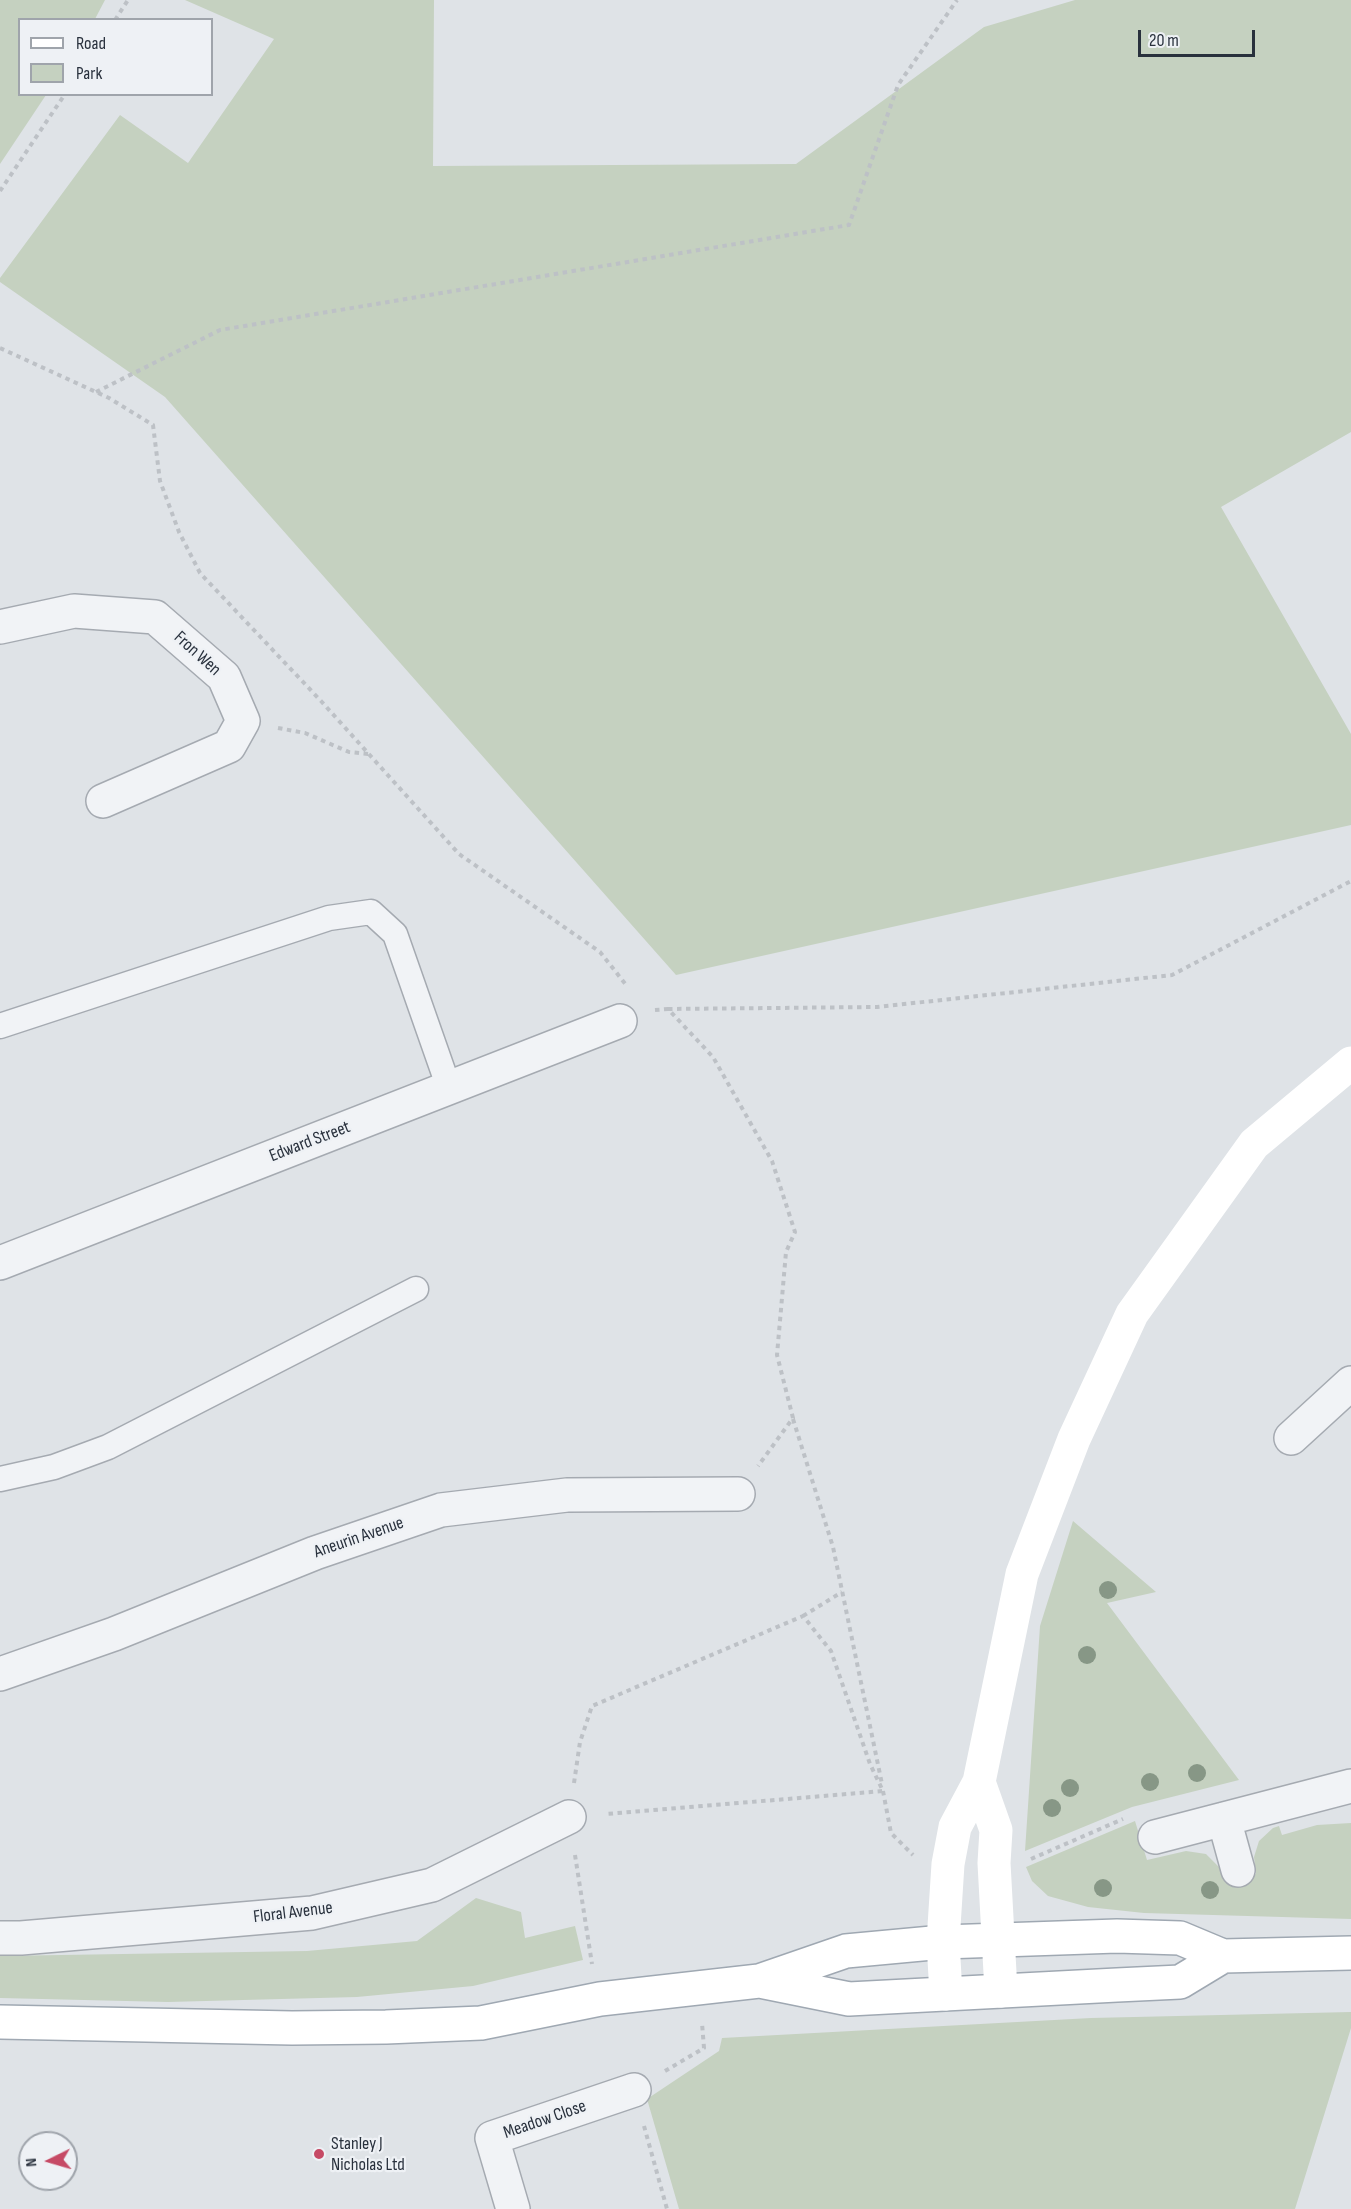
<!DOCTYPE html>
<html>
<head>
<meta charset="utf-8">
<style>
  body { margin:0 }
  #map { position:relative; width:1351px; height:2209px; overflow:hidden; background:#dfe3e7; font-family:"Sofia Sans Condensed",sans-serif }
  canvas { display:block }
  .legend { position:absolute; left:18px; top:18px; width:195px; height:78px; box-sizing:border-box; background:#eef1f5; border:2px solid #9fa4ab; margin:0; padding:8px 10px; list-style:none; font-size:18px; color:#29313d }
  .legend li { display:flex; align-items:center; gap:12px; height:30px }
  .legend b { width:30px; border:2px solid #9fa4ab }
  .north { position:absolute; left:18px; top:2131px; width:60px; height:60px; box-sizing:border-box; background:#eef1f5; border:2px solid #9fa4ab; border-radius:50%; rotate:265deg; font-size:16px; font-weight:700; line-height:24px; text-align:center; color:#29313d }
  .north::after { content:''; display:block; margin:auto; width:21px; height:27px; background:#c64a65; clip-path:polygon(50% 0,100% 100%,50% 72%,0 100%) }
  .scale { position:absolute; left:1138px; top:30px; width:117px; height:27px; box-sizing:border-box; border:3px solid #29313d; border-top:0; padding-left:8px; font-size:18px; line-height:21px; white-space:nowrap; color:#29313d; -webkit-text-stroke:4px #eef1f5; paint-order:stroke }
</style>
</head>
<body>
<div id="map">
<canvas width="1351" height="2209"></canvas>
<ul class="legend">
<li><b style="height:8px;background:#fff"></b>Road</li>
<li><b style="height:16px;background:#c5d1c0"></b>Park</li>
</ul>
<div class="north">N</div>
<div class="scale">20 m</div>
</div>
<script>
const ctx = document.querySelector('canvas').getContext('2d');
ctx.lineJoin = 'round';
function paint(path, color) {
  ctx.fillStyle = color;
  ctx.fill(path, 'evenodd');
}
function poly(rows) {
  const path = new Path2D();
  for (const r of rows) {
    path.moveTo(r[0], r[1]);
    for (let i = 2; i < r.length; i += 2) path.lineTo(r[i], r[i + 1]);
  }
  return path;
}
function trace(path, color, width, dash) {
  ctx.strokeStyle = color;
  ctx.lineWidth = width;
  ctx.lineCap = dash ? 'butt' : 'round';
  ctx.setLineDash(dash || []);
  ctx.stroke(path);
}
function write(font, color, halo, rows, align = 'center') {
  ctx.font = font + ' "Sofia Sans Condensed",sans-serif';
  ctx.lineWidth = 4.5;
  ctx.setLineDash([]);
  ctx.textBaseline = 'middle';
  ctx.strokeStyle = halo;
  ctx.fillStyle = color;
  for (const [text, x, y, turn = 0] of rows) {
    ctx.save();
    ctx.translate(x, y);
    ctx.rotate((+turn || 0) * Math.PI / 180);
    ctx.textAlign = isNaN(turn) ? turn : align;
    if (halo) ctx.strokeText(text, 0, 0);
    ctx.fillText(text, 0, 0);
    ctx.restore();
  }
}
paint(poly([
  [0,0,105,0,95,19,20,20,20,94,46,95,0,164],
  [185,0,434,0,433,166,796,164,984,27,1075,0,1351,0,1351,432,1221,507,1351,734,1351,825,676,975,165,397,0,282,0,278,120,115,188,163,274,39],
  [1073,1521,1156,1592,1107,1603,1239,1780,1132,1807,1025,1851,1040,1626],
  [1135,1821,1147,1860,1186,1851,1206,1854,1221,1869,1226,1882,1256,1874,1254,1857,1259,1841,1273,1828,1279,1826,1282,1835,1317,1825,1351,1823,1351,1919,1144,1913,1088,1907,1048,1896,1032,1881,1026,1867],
  [476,1898,521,1912,525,1938,575,1926,583,1960,473,1986,357,1997,168,2002,0,1998,0,1956,307,1951,417,1941],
  [1351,2012,1351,2028,1295,2209,679,2209,647,2099,719,2051,722,2038,1091,2018]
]), '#c5d1c0');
const lane = poly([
  [0,1026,329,918,371,912,395,934,449,1088],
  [0,1479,54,1467,108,1447,416,1289]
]);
const street = poly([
  [0,627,74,611,155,617,224,677,243,721,229,746,103,801],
  [0,1263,620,1021],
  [1291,1438,1351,1383],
  [0,1674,114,1634,315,1553,441,1510,567,1495,738,1494],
  [1224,1819,1238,1870],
  [1155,1837,1351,1786],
  [0,1938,21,1938,312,1913,432,1885,569,1817],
  [513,2209,492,2138,634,2090]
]);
const primary = poly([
  [760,1981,849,1999,1117,1985,1180,1982,1223,1956],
  [0,2022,292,2028,386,2027,481,2023,600,1999,759,1981,846,1951,943,1942,1117,1936,1180,1938,1223,1956,1351,1953]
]);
trace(lane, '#a5aab1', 27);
trace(street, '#a5aab1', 36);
trace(primary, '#9fa8b2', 36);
trace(poly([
  [115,20,128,0],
  [0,191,65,94],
  [0,348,109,398,153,425,160,481,179,532,200,573,321,701,459,854,600,952,627,986],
  [96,392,220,330,849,225,898,85,957,0],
  [278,728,305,733,349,752,368,754],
  [668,1009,877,1007,1172,975,1351,881],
  [655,1010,668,1009,713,1057,772,1161,795,1232,786,1252,777,1355,793,1418,758,1466],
  [793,1419,833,1547,882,1784],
  [803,1616,842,1592],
  [574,1783,580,1742,592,1706,803,1616,831,1651,870,1764,883,1791,606,1814],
  [883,1791,891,1833,913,1855],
  [575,1855,592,1964],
  [1031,1859,1123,1819],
  [665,2071,704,2048,702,2023],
  [644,2126,667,2209]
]), '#bdc1c6', 4, [4.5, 4.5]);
trace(lane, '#f1f3f6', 24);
trace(street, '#f1f3f6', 33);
trace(poly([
  [979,1782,996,1830,994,1863,1001,1991],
  [946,1994,943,1942,948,1864,955,1827,979,1782,1022,1574,1074,1439,1132,1314,1254,1144,1351,1063]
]), '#fff', 33);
trace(primary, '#fff', 33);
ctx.fillStyle = '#879786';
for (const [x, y] of [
  [1108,1590],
  [1087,1655],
  [1197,1773],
  [1150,1782],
  [1070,1788],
  [1052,1808],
  [1103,1888],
  [1210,1890]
]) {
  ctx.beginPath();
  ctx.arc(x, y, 9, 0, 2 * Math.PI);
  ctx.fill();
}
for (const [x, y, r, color] of [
  [319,2154,6,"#c64a65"]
]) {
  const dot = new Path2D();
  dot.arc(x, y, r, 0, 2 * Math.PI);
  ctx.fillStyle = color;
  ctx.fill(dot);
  trace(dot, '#eef1f5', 2);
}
write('18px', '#29313d', '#eef1f5', [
  ["Fron Wen",197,654,42],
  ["Edward Street",310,1142,-21],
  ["Aneurin Avenue",359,1538,-19],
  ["Floral Avenue",293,1913,-7],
  ["Meadow Close",545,2120,-19]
]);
write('18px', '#29313d', '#eef1f5', [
  ["Stanley J",331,2144],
  ["Nicholas Ltd",331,2165]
], 'left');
</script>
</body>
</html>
